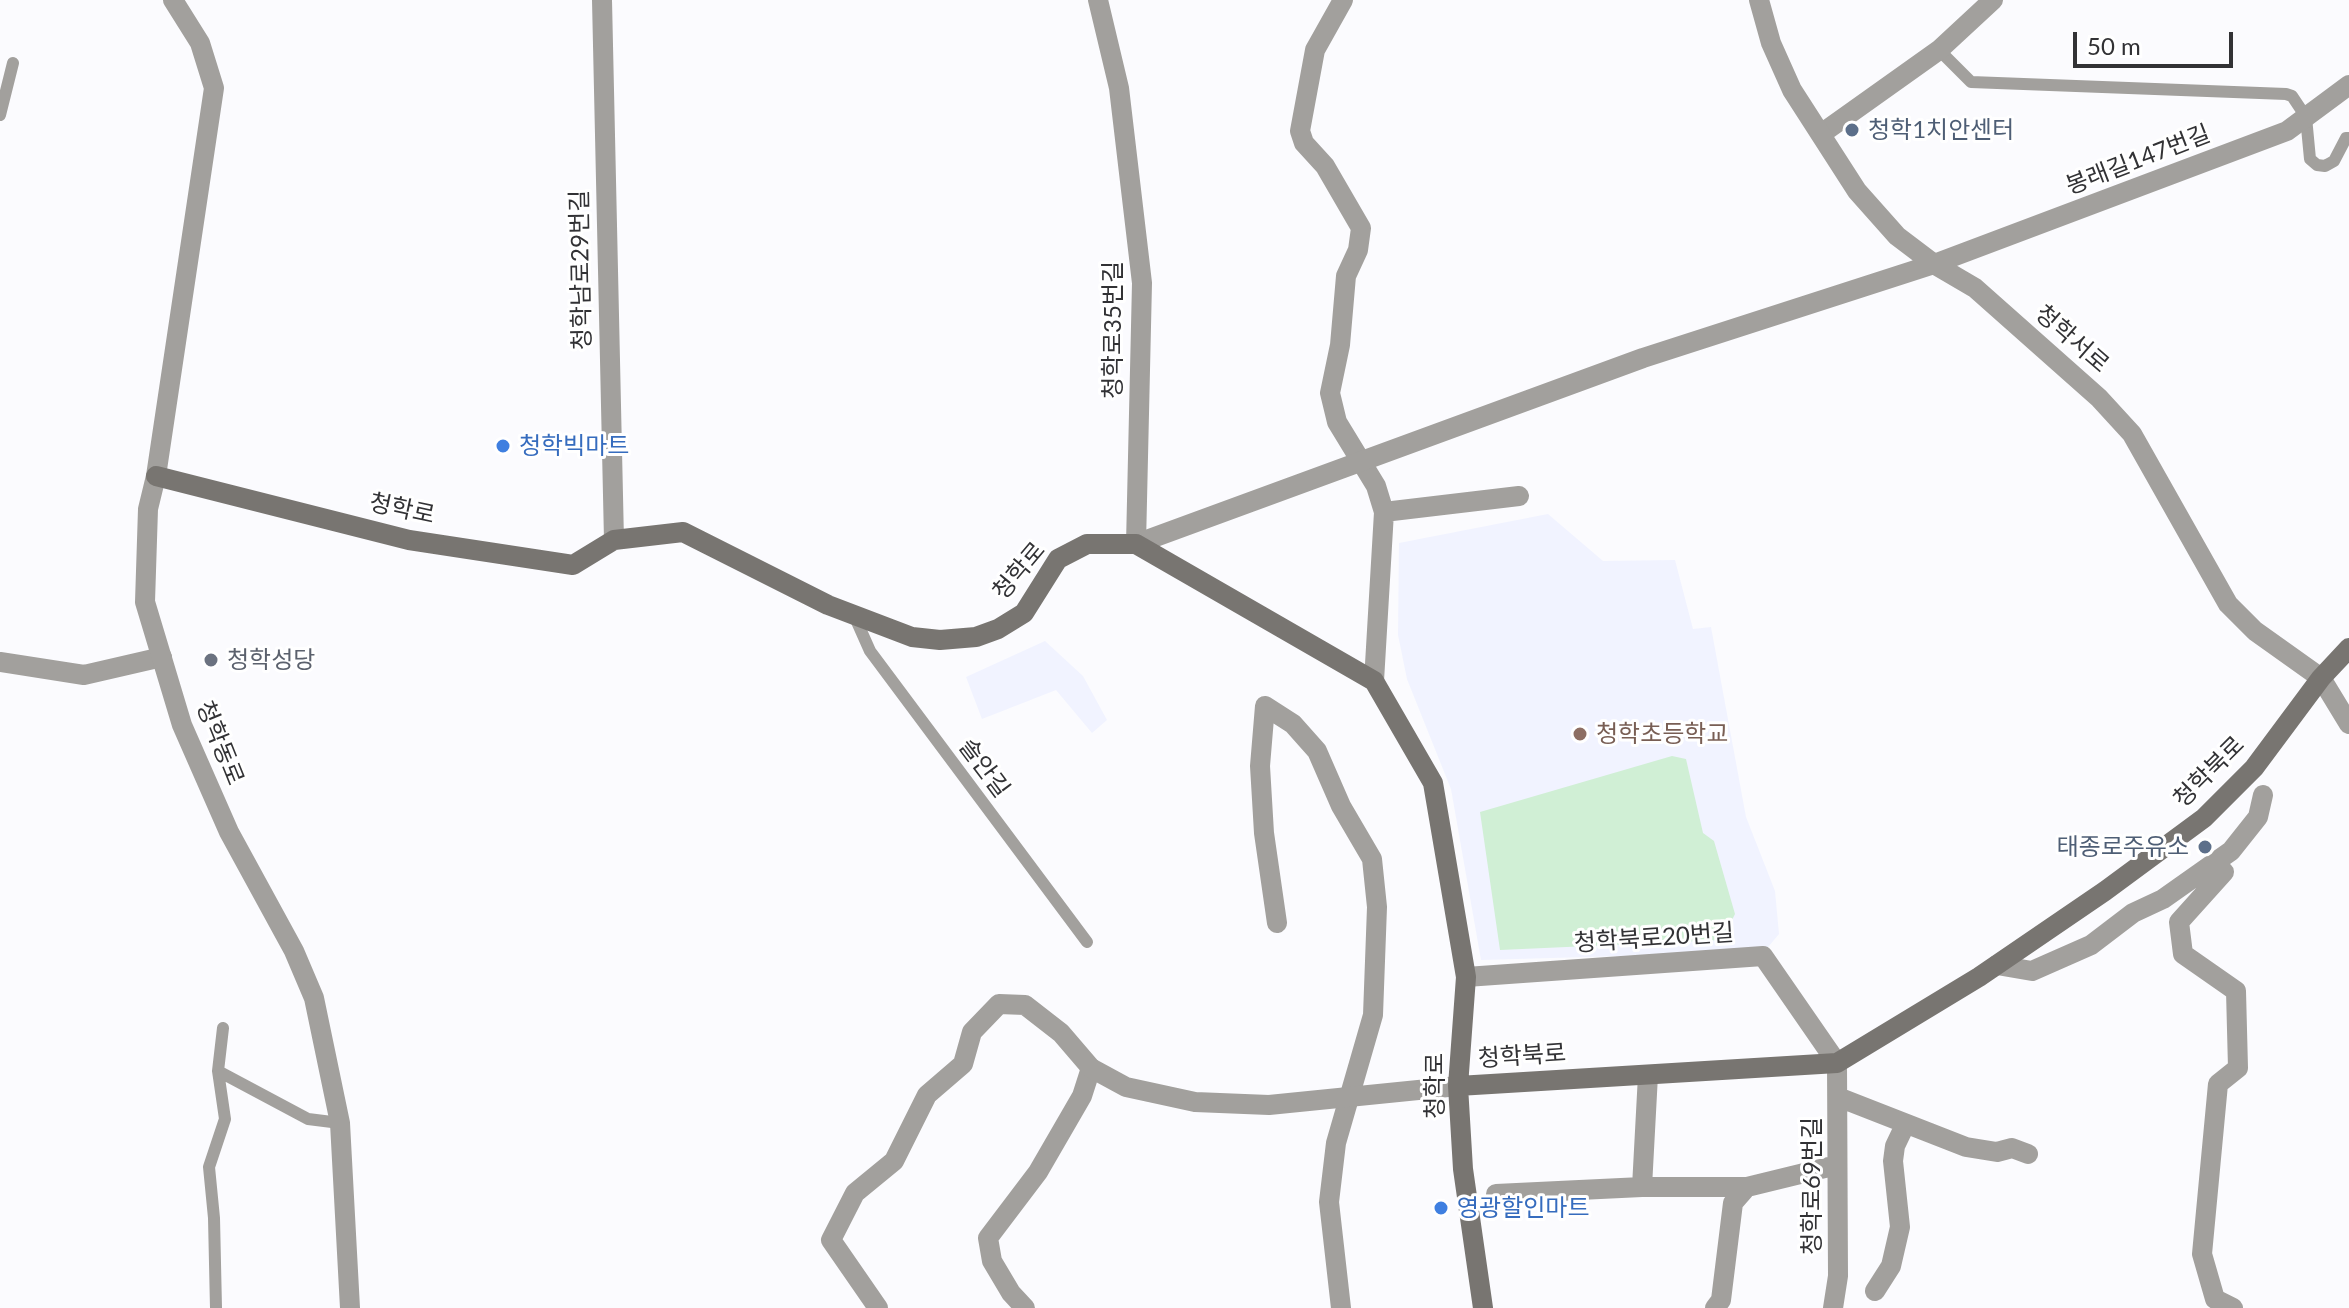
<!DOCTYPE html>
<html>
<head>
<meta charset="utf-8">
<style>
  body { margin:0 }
  #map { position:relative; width:2349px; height:1308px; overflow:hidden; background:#fbfbfe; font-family:Lato,sans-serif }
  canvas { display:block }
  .scale { position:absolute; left:2073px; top:32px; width:160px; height:36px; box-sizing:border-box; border:4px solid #323235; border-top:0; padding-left:10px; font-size:24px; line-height:28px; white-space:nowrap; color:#323235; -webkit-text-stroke:6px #fff; paint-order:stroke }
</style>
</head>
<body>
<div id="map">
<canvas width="2349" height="1308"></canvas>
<div class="scale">50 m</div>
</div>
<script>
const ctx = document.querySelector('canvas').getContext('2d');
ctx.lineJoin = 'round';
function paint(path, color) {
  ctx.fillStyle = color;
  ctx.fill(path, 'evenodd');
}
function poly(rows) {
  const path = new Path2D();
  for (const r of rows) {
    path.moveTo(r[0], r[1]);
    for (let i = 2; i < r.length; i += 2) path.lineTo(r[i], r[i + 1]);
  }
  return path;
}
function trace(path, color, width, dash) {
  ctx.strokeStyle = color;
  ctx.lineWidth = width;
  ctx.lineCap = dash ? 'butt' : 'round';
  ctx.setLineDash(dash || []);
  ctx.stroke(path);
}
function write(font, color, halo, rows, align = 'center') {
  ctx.font = font + ' Lato,"Noto Sans KR",sans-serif';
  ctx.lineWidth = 6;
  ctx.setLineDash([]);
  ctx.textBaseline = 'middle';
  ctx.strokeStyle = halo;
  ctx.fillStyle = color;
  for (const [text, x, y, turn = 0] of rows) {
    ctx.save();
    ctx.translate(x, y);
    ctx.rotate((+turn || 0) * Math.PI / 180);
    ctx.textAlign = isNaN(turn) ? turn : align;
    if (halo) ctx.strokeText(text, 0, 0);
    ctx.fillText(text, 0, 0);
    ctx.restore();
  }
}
paint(poly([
  [1548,514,1603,561,1675,560,1693,629,1711,627,1746,817,1775,891,1779,934,1764,952,1481,960,1451,789,1407,679,1398,635,1399,543],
  [1045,641,1083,676,1107,720,1092,733,1056,690,982,719,966,677]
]), '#f1f3ff');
paint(poly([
  [1672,756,1686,759,1703,833,1714,841,1735,914,1722,940,1500,950,1480,812]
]), '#d0efd5');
trace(poly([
  [1939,50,1971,82,2286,94,2292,96,2306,117,2310,159,2317,165,2325,166,2334,161,2346,138,2349,138],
  [0,115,13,63],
  [854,615,870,651,1087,942],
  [218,1071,308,1119,340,1123],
  [216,1308,214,1218,209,1167,225,1119,218,1071,223,1028]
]), '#a2a09d', 12);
trace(poly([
  [602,0,614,540],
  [1098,0,1119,88,1142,283,1136,544],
  [1343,0,1315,50,1300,131,1304,143,1325,166,1361,228,1358,250,1346,276,1340,345,1330,393,1337,422,1376,486,1384,512,1374,681],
  [1821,134,1939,50,1993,0],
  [1384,512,1519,496],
  [0,662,84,675,162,657],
  [2224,872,2179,922,2183,954,2236,991,2238,1068,2218,1084,2202,1254,2215,1299,2233,1308],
  [1277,923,1264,833,1260,766,1265,706,1293,724,1317,751,1341,806,1372,859,1377,907,1373,1015,1336,1143,1329,1202,1341,1308],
  [1997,965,2032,971,2091,945,2133,913,2163,899,2231,851,2258,817,2263,795],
  [1466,977,1763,956,1837,1063,1838,1276,1833,1308],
  [1838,1097,1966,1147,1997,1152,2012,1148,2028,1154],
  [1642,1187,1648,1075],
  [1496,1194,1642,1187,1747,1187],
  [1875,1291,1891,1266,1900,1227,1893,1161,1895,1146,1905,1125],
  [1025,1308,1011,1293,992,1261,988,1238,1038,1172,1082,1096,1091,1068],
  [1715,1308,1721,1300,1733,1203,1747,1187,1837,1165]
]), '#a2a09d', 20);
trace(poly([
  [173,0,200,43,214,88,156,476,148,509,145,602,182,725,229,832,294,951,314,998,340,1123,350,1308],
  [1759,0,1771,43,1792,90,1857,191,1897,236,1934,264,1975,288,2099,398,2132,434,2228,604,2255,631,2321,678,2349,724],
  [1136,544,1643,358,1934,264,2287,131,2349,85],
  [878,1308,831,1240,855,1193,894,1161,927,1095,963,1064,972,1032,999,1004,1025,1005,1061,1033,1091,1068,1126,1087,1195,1102,1269,1105,1458,1086]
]), '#a2a09d', 20);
trace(poly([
  [156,476,409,540,573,565,614,540,683,532,828,605,912,637,940,640,976,637,998,629,1024,613,1058,559,1087,544,1136,544,1374,681,1433,783,1466,977,1458,1086,1463,1169,1483,1308],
  [1458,1086,1837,1063,1979,977,2105,891,2204,818,2254,768,2321,678,2349,648]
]), '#787571', 20);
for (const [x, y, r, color] of [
  [1852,130,8,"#5c6f8a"],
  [503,446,8,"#3f7fe0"],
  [211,660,8,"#6b7280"],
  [1580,734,8,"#8d6e63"],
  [2205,847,8,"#5c6f8a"],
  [1441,1208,8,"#3f7fe0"]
]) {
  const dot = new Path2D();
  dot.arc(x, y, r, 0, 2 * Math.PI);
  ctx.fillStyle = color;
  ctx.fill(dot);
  trace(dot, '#fff', 3);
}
write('24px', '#4e5e75', '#fff', [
  ["청학1치안센터",1868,130],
  ["태종로주유소",2189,847,"right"]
], 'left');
write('24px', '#323235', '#fff', [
  ["봉래길147번길",2138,160,-21],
  ["청학남로29번길",581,270,-91],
  ["청학로35번길",1113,330,-90],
  ["청학서로",2072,339,41],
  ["청학로",402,509,12],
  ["청학로",1019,571,-50],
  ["청학동로",220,743,68],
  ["솔안길",984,768,53],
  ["청학북로",2209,772,-45],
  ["청학북로20번길",1654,938,-4],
  ["청학북로",1522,1056,-4],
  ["청학로",1435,1086,-90],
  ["청학로69번길",1812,1186,-90]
]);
write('24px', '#366cbe', '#fff', [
  ["청학빅마트",519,446],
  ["영광할인마트",1457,1208]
], 'left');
write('24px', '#5b616d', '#fff', [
  ["청학성당",227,660]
], 'left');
write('24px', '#785e54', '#fff', [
  ["청학초등학교",1596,734]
], 'left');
</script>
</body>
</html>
